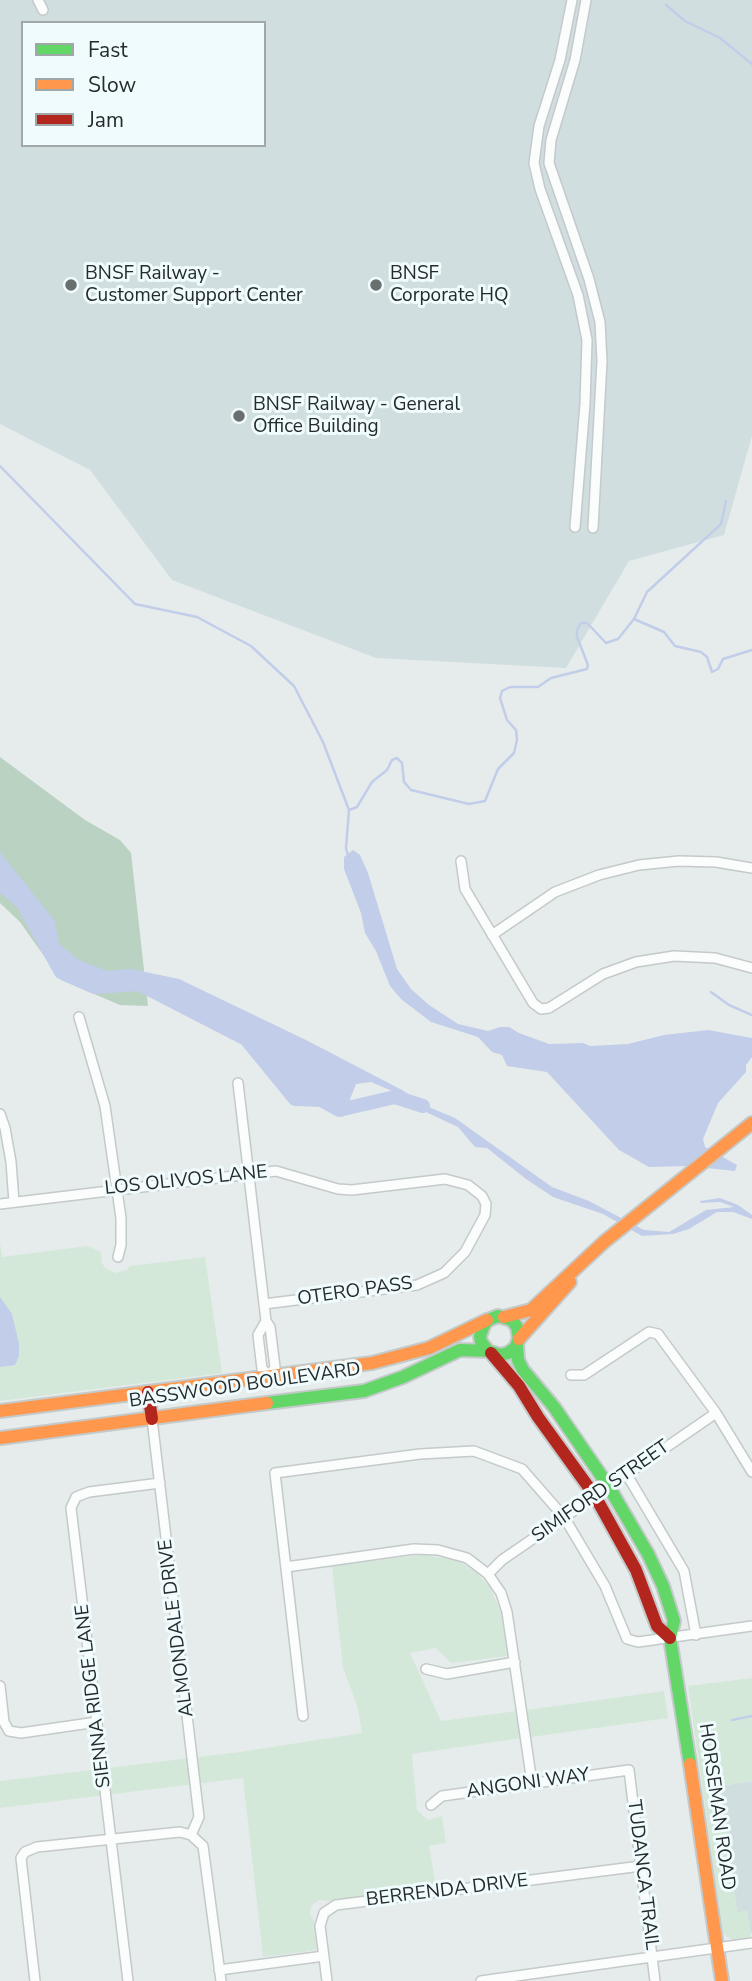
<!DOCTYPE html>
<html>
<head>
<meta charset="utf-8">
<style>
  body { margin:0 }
  #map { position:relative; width:752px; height:1981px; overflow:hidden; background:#e6ecec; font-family:"Nunito Sans",sans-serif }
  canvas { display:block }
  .legend { position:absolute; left:21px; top:21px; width:245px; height:126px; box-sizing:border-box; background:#f0fbfd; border:2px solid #9fa7a9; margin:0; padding:9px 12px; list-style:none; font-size:21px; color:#252a2a }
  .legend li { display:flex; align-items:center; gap:14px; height:35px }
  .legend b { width:35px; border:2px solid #9fa7a9 }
</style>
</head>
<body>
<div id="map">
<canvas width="752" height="1981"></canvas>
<ul class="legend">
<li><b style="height:9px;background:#63d668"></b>Fast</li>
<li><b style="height:9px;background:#ff974d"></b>Slow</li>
<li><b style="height:9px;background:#b3261e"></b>Jam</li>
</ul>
</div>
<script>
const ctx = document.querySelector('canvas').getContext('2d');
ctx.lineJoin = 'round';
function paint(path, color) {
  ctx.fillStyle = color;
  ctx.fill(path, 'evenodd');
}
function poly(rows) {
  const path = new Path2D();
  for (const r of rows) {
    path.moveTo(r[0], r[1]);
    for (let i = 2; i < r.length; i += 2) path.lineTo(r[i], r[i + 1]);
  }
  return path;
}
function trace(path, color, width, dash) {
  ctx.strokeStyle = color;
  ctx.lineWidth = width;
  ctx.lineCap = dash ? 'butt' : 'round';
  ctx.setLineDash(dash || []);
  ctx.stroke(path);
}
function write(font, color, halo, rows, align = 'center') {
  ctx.font = font + ' "Nunito Sans",sans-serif';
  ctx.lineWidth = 6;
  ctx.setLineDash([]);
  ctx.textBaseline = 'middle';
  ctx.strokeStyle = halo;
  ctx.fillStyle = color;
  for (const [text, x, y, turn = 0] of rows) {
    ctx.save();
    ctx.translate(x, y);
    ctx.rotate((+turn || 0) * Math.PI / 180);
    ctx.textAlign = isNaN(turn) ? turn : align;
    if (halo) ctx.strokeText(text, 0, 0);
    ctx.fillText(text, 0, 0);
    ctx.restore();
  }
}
paint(poly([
  [0,0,752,0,752,436,724,535,629,561,566,668,376,658,172,580,90,470,0,424],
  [23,23,264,23,264,145,23,145],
  [752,1781,752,1933,750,1933,747,1911,737,1913,720,1786]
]), '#d1dee0');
paint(poly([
  [0,1243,2,1257,87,1246,101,1252,102,1263,105,1268,115,1273,126,1270,130,1266,205,1257,222,1373,0,1401],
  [421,1555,457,1560,477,1573,490,1588,501,1612,508,1656,451,1663,436,1648,410,1653,441,1721,517,1711,521,1738,412,1754,417,1810,428,1820,442,1816,446,1843,429,1846,436,1887,332,1901,319,1900,312,1905,310,1913,314,1921,317,1950,263,1957,243,1778,0,1808,0,1781,240,1752,362,1733,357,1705,343,1668,332,1566],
  [752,1678,752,1781,720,1786,737,1912,747,1911,751,1937,733,1940,723,1934,688,1686],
  [664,1691,668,1718,531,1737,527,1710]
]), '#d3e8d9');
paint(poly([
  [0,757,85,820,120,840,131,853,148,1006,120,1005,61,980,20,922,0,903]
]), '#bad2c1');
paint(poly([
  [353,850,360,855,368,873,397,969,411,989,429,1005,458,1024,488,1031,500,1027,509,1027,519,1033,549,1044,583,1043,590,1046,628,1044,664,1035,708,1030,752,1038,752,1057,746,1065,746,1072,718,1103,703,1139,705,1147,737,1165,735,1171,688,1166,649,1167,619,1150,547,1072,507,1066,502,1055,492,1052,478,1037,431,1022,401,999,390,986,376,951,365,933,361,913,344,869,344,857],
  [0,852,55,921,59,944,79,960,107,971,131,969,179,979,306,1040,402,1090,431,1108,455,1118,552,1187,589,1201,644,1230,669,1232,706,1210,734,1207,720,1202,701,1203,700,1201,720,1198,738,1205,752,1215,752,1219,733,1212,717,1212,689,1229,673,1234,642,1236,603,1214,553,1197,526,1179,487,1148,475,1147,458,1127,428,1113,392,1091,371,1082,356,1084,343,1117,334,1112,329,1104,317,1093,299,1097,293,1087,279,1077,237,1035,182,999,134,978,104,983,64,971,55,960,25,902,0,876],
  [0,1297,12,1314,19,1344,19,1356,15,1365,0,1367]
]), '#c2cde9');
trace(poly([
  [666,5,685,21,720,38,752,64],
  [0,466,135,604,197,617,251,646,294,686,323,742,349,810,346,848,348,856],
  [634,619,664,632,675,646,701,652,707,657,712,672,718,669,723,659,752,650],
  [349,810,357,807,372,782,387,770,392,760,397,758,402,763,404,782,411,790,469,804,485,801,498,769,514,753,517,740,516,730,507,720,500,698,502,691,510,687,538,687,551,678,587,669,588,665,577,637,577,630,581,623,587,623,606,643,618,639,634,619,647,592,721,524,726,501],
  [711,992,729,1005,752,1015],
  [732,1720,752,1716]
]), '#c2cde9', 2.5);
trace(poly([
  [0,884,22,902,61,972,95,987,139,984,246,1039,295,1099,321,1100,339,1110,395,1097,423,1106]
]), '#c2cde9', 14);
const street = poly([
  [38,0,43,10],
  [572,0,560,60,539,126,534,163,540,189,578,295,587,340,585,404,575,527],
  [586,0,575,60,551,140,549,163,589,279,600,322,602,361,593,528],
  [461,861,465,889,533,1003,541,1009,549,1008,603,974,636,962,674,956,715,958,752,968],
  [492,935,555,892,599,875,639,865,679,861,716,862,752,868],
  [79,1017,105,1106,121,1218,121,1245,118,1257],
  [238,1083,266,1321],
  [0,1114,5,1128,11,1162,14,1202],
  [0,1204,276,1171,338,1189,352,1190,445,1179,468,1185,482,1196,486,1204,485,1215,465,1252,444,1273,417,1285,264,1304],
  [266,1321,270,1327,275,1367,270,1376,262,1369,258,1335,266,1321],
  [571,1375,584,1375,649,1332,658,1334,716,1413,752,1472],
  [152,1419,199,1817,191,1835],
  [627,1475,684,1571,696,1635],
  [286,1567,414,1549,438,1550,467,1558,488,1574,501,1593,507,1612,532,1783],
  [488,1574,502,1560,716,1413],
  [426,1669,447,1674,515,1662],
  [0,1686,4,1722,9,1731,21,1733,97,1722],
  [303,1716,275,1473,420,1454,474,1451,522,1469,564,1517,605,1586,627,1639,638,1642,752,1626],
  [431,1805,442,1796,629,1770,655,1981],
  [219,1970,324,1956],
  [35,1981,21,1858,25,1852,37,1847,180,1832,191,1835,203,1846,221,1981],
  [128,1981,71,1508,76,1497,89,1492,160,1483],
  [327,1981,320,1926,324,1913,336,1905,641,1866],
  [481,1981,752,1943]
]);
const fast = poly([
  [517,1344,518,1360,523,1370,554,1407,609,1487,648,1554,663,1586,674,1621,670,1638,690,1764],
  [267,1403,364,1391,403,1377,460,1350,488,1351,500,1355,508,1353,515,1348,519,1339,517,1327,512,1320,498,1316,488,1320,484,1325,480,1336,481,1342,488,1351]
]);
const slow = poly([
  [504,1317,531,1310,604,1242,752,1123],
  [519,1339,570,1282],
  [0,1411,372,1363,429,1348,487,1320],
  [0,1438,267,1403],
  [690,1764,722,1981]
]);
const jam = poly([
  [491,1353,519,1386,538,1417,595,1496,636,1570,657,1626,670,1638],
  [148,1392,152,1419]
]);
trace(street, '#c4c9c9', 12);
trace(fast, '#c4c9c9', 16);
trace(slow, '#c4c9c9', 16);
trace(jam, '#c4c9c9', 16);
trace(street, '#fbfcfc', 9);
trace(fast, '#63d668', 12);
trace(slow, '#ff974d', 12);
trace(jam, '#b3261e', 12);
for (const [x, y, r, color] of [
  [71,285,7,"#696e6e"],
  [376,285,7,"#696e6e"],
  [239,416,7,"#696e6e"]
]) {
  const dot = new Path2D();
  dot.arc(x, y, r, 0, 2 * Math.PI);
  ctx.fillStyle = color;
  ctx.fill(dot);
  trace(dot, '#f0fbfd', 2.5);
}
write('19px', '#252a2a', '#f0fbfd', [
  ["BNSF Railway -",85,274],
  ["Customer Support Center",85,296],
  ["BNSF",390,274],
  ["Corporate HQ",390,296],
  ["BNSF Railway - General",253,405],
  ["Office Building",253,427]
], 'left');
write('19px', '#252a2a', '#f0fbfd', [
  ["LOS OLIVOS LANE",186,1181,-6],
  ["OTERO PASS",355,1292,-8],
  ["BASSWOOD BOULEVARD",245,1386,-8],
  ["SIMIFORD STREET",601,1492,-35],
  ["ALMONDALE DRIVE",177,1628,-97],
  ["SIENNA RIDGE LANE",94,1696,-97],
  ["ANGONI WAY",528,1784,-8],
  ["HORSEMAN ROAD",716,1807,82],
  ["TUDANCA TRAIL",642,1875,83],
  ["BERRENDA DRIVE",447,1891,-7]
]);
</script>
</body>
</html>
